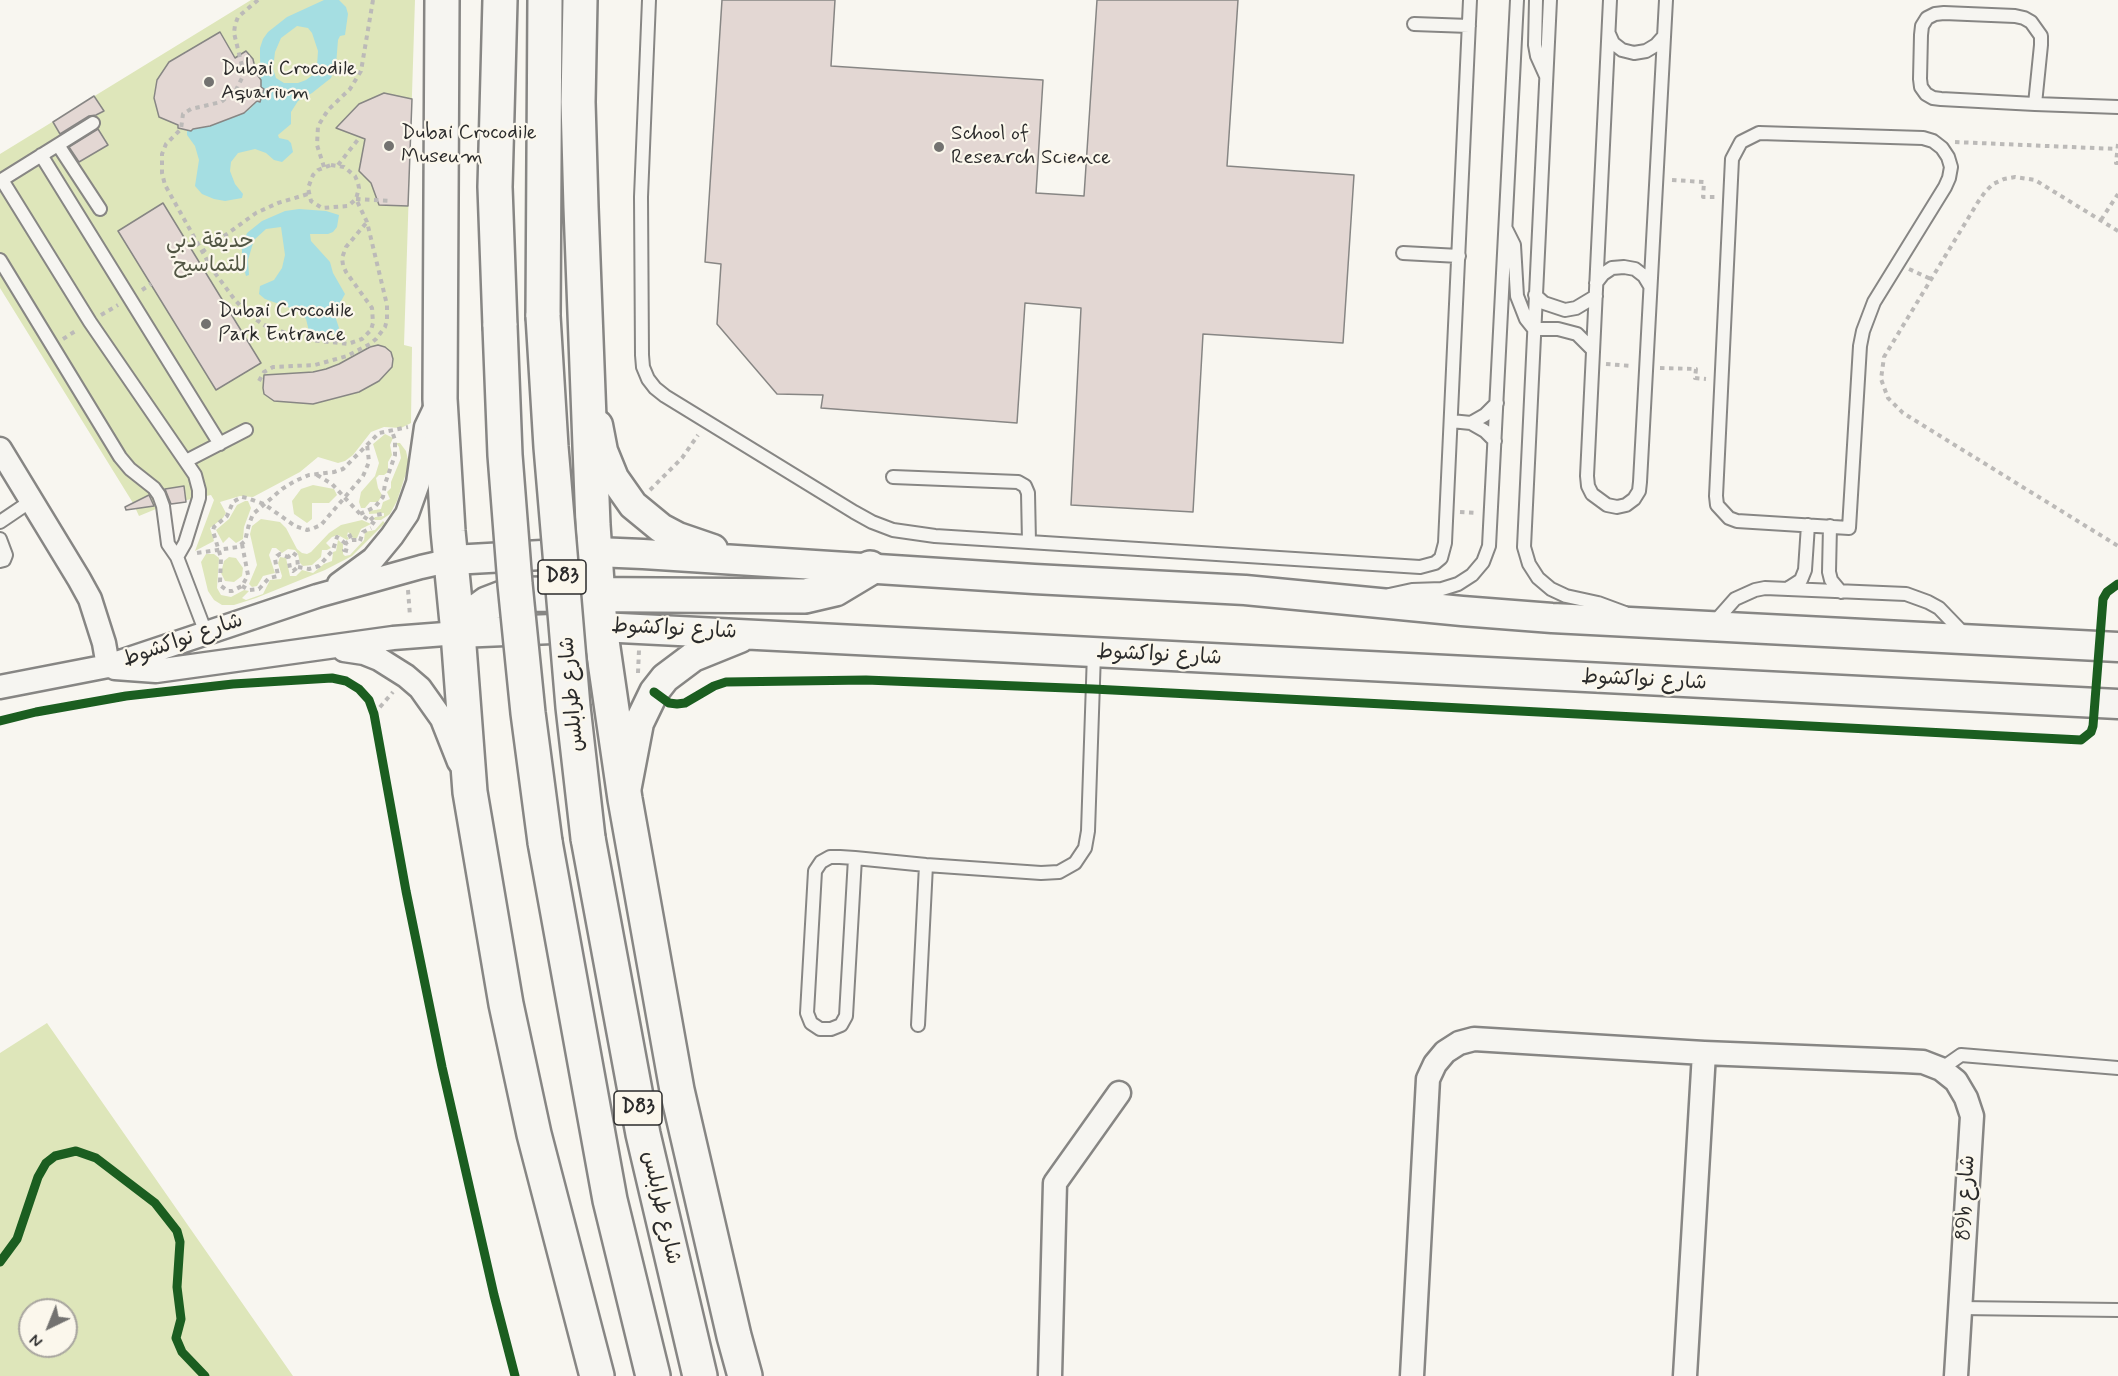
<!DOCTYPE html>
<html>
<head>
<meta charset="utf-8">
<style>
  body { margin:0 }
  #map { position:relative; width:2118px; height:1376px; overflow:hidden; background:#f8f6f0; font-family:Mynerve,sans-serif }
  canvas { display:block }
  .north { position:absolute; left:18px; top:1298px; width:60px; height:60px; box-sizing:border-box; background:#fbf7ec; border:2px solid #a8a59f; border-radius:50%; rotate:223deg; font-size:16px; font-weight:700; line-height:24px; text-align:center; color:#2b2b2b }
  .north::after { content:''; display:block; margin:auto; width:21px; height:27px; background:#737270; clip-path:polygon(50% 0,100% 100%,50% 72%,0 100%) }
</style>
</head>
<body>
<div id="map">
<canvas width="2118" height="1376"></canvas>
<div class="north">N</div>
</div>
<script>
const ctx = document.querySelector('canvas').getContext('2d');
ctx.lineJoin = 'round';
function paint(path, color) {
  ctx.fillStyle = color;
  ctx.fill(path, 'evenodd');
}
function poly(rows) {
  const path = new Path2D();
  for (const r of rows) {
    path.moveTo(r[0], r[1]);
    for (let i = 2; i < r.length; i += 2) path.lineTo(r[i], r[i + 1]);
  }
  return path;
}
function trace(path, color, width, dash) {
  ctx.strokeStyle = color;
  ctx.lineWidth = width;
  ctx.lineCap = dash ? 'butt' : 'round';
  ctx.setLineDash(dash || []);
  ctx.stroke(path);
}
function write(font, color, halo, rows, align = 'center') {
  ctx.font = font + ' Mynerve,"Playpen Sans Arabic",sans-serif';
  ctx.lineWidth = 4.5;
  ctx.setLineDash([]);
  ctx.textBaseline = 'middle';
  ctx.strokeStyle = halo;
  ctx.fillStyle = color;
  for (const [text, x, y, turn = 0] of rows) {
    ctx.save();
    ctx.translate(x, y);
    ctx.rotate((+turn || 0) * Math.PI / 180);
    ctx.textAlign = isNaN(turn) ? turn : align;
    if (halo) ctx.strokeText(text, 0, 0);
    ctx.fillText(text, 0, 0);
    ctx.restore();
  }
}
paint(poly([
  [251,0,415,0,404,345,412,347,411,423,401,428,384,427,371,432,353,455,345,461,338,463,318,457,300,472,253,497,240,496,220,502,226,513,223,518,210,528,214,541,195,551,214,500,211,495,168,504,139,516,133,503,0,288,0,154],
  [385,434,393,438,390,445,392,455,388,462,388,472,384,475,379,475,376,478,378,488,382,495,378,502,370,502,365,508,361,508,359,502,361,492,375,476,379,463,373,444],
  [396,443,400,443,406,451,409,464,397,501,390,514,381,520,375,520,373,519,375,517,384,516,384,513,369,514,369,511,381,509,383,502,390,499,387,492,391,488,391,482,401,458,399,447],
  [313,485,334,489,337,495,329,503,312,503,312,519,307,523,294,514,292,501,301,489],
  [245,501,248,501,251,508,244,527,243,539,236,543,229,537,223,543,216,530,229,519,237,505],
  [261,519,280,522,286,528,297,549,302,553,307,554,311,552,329,533,341,525,362,520,371,524,361,529,357,538,353,538,348,532,347,536,349,539,347,540,338,535,332,537,326,543,331,548,327,550,322,550,321,557,312,565,303,566,300,563,298,554,295,550,288,549,282,553,276,548,272,548,269,555,275,573,263,576,257,586,252,587,249,584,257,565,250,534,252,526],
  [383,521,385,523,352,556,325,570,256,598,234,605,222,605,214,600,208,591,201,562,206,554,214,554,219,558,217,588,221,595,231,597,244,590,249,591,242,598,246,600,263,594,270,580,281,579,282,576,278,563,280,557,286,558,290,576,296,576,302,570,313,573,324,564,332,561,333,552,336,551,338,540,343,544,343,554,345,556,350,555,364,540,365,532,375,530],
  [229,557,236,558,243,568,242,576,234,582,225,581,221,573,224,561],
  [47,1023,293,1376,0,1376,0,1053],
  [30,1310,66,1310,66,1346,30,1346]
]), '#dee6ba');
paint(poly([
  [324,0,339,0,346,7,348,14,345,35,340,36,338,40,336,65,331,78,312,93,298,101,291,112,291,124,278,135,279,138,288,140,291,143,293,152,282,162,274,160,266,153,255,149,238,153,231,162,230,171,235,184,243,194,242,198,225,201,214,199,202,194,195,186,199,160,195,146,187,135,187,130,210,126,237,116,250,109,257,101,260,102,264,89,261,87,260,57,260,48,263,39,268,32,287,17],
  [297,26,308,28,312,33,318,51,317,66,314,74,306,80,298,83,284,83,276,78,273,69,275,52,281,38],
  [299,209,326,211,339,215,337,227,333,232,328,234,310,234,311,241,330,262,333,273,345,294,339,305,335,316,339,328,335,334,309,331,306,319,296,310,265,299,259,294,260,286,274,280,282,268,285,255,281,227,266,229,254,240,248,260,249,275,246,276,242,261,242,246,247,233,262,221,285,211]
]), '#a5dee2');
const building = poly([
  [722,0,835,0,831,66,1043,80,1036,193,1084,196,1097,0,1238,0,1227,166,1354,175,1343,343,1203,334,1193,512,1071,505,1081,308,1025,303,1017,423,821,408,823,395,777,394,717,324,721,264,705,262,722,0],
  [220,32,235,58,246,51,253,59,256,73,261,80,261,87,264,89,260,102,257,101,244,113,210,126,193,129,191,131,178,128,178,125,159,117,154,98,157,80,169,62,220,32],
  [384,93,412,99,408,206,379,205,371,183,359,171,365,139,336,128,359,104,384,93],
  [94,96,104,111,96,115,89,116,60,134,53,122,94,96],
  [98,129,108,145,79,162,69,147,98,129],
  [163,203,261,363,216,390,118,231,163,203],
  [378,345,385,347,391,352,393,359,392,367,379,381,359,392,313,404,274,401,264,394,263,388,264,375,313,372,326,369,339,364,370,347,378,345],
  [184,486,186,502,171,504,165,489,184,486],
  [149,495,154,506,126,510,125,507,149,495]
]);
paint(building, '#e3d7d3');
trace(building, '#878684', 1.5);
const service = poly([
  [649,0,641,197,642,355,643,367,648,379,655,388,665,396,854,512,872,522,893,530,935,536,1420,567,1435,563,1441,558,1445,543,1470,0],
  [1536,0,1535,45,1537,56,1546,76],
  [1550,0,1524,547,1529,564,1538,578,1551,589,1566,596,1598,603,1625,613],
  [1610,0,1587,476,1588,486,1592,494,1607,505,1617,507,1626,505,1634,499,1639,491,1640,482,1666,0],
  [1414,24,1469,26],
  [1609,34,1613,43,1622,50,1634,53,1646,51,1656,45,1664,36],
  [2035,104,2041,45,2041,36,2031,22,2024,18,2015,16,1944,13,1935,14,1927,18,1922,26,1921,35,1920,79,1921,87,1926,94,1933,98,1941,99,2035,104,2118,107],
  [1759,133,1923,138,1933,141,1942,148,1948,157,1951,167,1949,178,1945,187,1874,302,1863,331,1860,346,1849,528,1737,521,1729,518,1717,505,1716,496,1732,159,1741,142,1759,133],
  [58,145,100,209],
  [41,155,220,444],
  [2,180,90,322,195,475,199,490,199,498,185,543,177,557],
  [0,181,93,123],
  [1506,229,1514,245,1517,296,1526,319,1534,329,1558,329,1577,334,1593,350],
  [1403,253,1459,256],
  [0,260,120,457,130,469,154,488,159,495,163,506,168,544,177,557,206,633],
  [1596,283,1603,274,1612,268,1624,267,1635,269,1644,276,1650,286],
  [1535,295,1544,303,1565,310,1576,308,1596,296],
  [1451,421,1471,423,1485,431,1495,441],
  [1471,423,1485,415,1497,403],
  [186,461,246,430],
  [893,477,1018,482,1025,486,1028,493,1029,542],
  [0,522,31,501],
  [1830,526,1829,572,1831,580,1841,592],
  [0,539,6,555,4,560,0,561],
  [1787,589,1801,580,1805,570,1808,525],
  [1389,595,1412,590,1442,589,1458,584,1472,575,1483,562,1489,546,1517,0],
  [1712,625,1735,599,1755,590,1765,588,1906,594,1928,602,1939,608,1966,636],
  [855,858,846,1016,841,1025,831,1029,820,1029,811,1023,807,1013,815,871,821,862,830,857,840,857,855,858,926,865,1041,873,1059,872,1075,863,1085,848,1088,831,1094,653],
  [918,1025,926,865],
  [1941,1069,1961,1055,2118,1068],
  [1960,1308,2118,1310]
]);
const minor = poly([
  [0,449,79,579,90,599,104,643,108,666],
  [339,584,373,559,392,536,407,514,418,483,426,427,438,402],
  [344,650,364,653,379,659,406,676,420,688,442,719,459,762],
  [115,668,156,671,393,638,458,633],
  [0,687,108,666,317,596,421,567,452,560],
  [1050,1376,1055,1183,1119,1093],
  [1412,1376,1428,1079,1435,1064,1445,1052,1459,1043,1474,1039,1704,1053,1904,1061,1923,1062,1941,1069,1956,1081,1966,1098,1972,1116,1956,1376],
  [1685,1376,1704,1053]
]);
const tertiary = poly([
  [598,425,603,451,614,478,633,505,661,528,678,537,713,549],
  [452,560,596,552,643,554,1034,579,1245,590,1462,611,1552,618,2118,647],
  [458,633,600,627,2118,704],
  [627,786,639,723,654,692,665,678,693,657,740,638]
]);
const motorway = poly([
  [442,0,440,399,448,531,458,633,470,792,506,1004,534,1134,597,1376],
  [580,0,578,102,581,207,593,525,600,627,625,799,677,1090,734,1336,745,1376],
  [543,316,545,0],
  [500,326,495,187,500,0],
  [458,633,476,612,487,604,513,594,805,596,835,589,870,568],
  [588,838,643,1134,700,1376],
  [545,842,610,1200,653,1376]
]);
trace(service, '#878684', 16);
trace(minor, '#878684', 27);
trace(tertiary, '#878684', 33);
trace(motorway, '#878684', 38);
trace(poly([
  [258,0,238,17,235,25,234,33,244,74,236,90,221,102,191,109,183,114,181,129,166,144,162,154,162,173,165,185,212,269,235,300,248,314,264,325,302,339,348,344,362,339,371,330,373,323,372,308,346,272,343,265,342,258,346,247,367,222],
  [1955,142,2117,149],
  [2118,144,2116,163,2118,163],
  [331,165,344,167,355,176,358,183,359,188,356,199,348,206,322,208,311,201,308,188,313,175,318,170,331,165],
  [338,165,360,137],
  [324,167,317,145,318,126,328,110,350,89,361,71,373,0],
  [1672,180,1704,182,1703,197,1715,197],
  [356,199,391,201],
  [2101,220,2118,194],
  [2118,231,2035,180,2015,177,2004,179,1993,184,1985,192,1978,202,1884,357,1881,379,1888,398,1903,413,2118,546],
  [202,252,256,213,278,203,308,194],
  [1909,269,1931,279],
  [142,290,151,284],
  [101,315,118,305],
  [63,339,77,330],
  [1606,364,1632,366],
  [1660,368,1696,369,1695,378,1706,379],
  [259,381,264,372,273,367,315,365,347,356,370,344,376,339,385,327,387,320,387,305,367,222,356,199],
  [317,475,332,484,360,514,376,525],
  [650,490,682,458,698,435],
  [1460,512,1476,513],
  [360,514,375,507,383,497,385,484,395,455,395,440,392,431],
  [370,520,376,515,382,514],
  [349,534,352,540],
  [360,541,363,532,371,528],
  [242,544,248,575,242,586,232,591,228,591,221,586,220,582,221,558,213,531,214,527,227,516,233,502,242,497,247,498,264,504,295,526,307,530,314,528,321,525,363,476,369,462,367,444],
  [348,551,344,550,346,543,352,540,360,540],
  [197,553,238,547,245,541,249,524,253,514,282,489,295,481,309,475,334,472,343,469,379,433,408,427],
  [293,553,297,556,298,567,293,571,290,568,288,557,293,553],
  [298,567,309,569,319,566,333,550,337,537,345,543],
  [242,586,249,590,259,589,269,578,278,576,275,559,277,556,280,554,288,557],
  [408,590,410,616],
  [638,673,639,650],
  [374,714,393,692]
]), '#bcbab8', 4, [4.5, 4.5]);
trace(service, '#f6f5f1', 12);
trace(minor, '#f6f5f1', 22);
trace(tertiary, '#f6f5f1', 28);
trace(motorway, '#f6f5f1', 33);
const motorwayBridge = poly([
  [543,316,551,447,573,707,588,838],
  [500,326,505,455,515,584,528,713,545,842]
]);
trace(motorwayBridge, '#878684', 38, []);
trace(motorwayBridge, '#f6f5f1', 33);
trace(poly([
  [654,692,669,703,677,704,685,703,714,686,726,682,866,680,1093,689,2081,740,2091,732,2093,726,2103,599,2107,592,2118,584],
  [0,721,36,712,126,696,233,684,332,678,346,681,359,689,369,700,374,714,406,891,442,1067,494,1295,515,1376],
  [0,1262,17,1239,38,1177,46,1163,55,1156,76,1151,96,1158,155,1203,177,1231,180,1242,177,1287,181,1319,176,1338,182,1352,205,1376]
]), '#1b5e20', 9);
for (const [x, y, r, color] of [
  [209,82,6,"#737270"],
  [389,146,6,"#737270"],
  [939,147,6,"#737270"],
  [206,324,6,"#737270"]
]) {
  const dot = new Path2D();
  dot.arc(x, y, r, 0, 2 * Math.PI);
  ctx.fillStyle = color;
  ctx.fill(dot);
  trace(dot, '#fbf7ec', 2);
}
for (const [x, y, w] of [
  [562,577,48],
  [638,1108,48]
]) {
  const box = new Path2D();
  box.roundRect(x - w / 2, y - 17, w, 34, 4.5);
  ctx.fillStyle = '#fbf7ec';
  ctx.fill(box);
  trace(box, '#2b2b2b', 1.5);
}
write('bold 20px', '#2b2b2b', null, [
  ["D83",562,577],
  ["D83",638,1108]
]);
write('21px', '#2b2b2b', '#fbf7ec', [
  ["Dubai Crocodile",221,70],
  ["Aquarium",221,94],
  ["Dubai Crocodile",401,134],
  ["Museum",401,158],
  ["School of",951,135],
  ["Research Science",951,159],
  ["Dubai Crocodile",218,312],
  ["Park Entrance",218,336]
], 'left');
write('21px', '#525644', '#fbf7ec', [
  ["حديقة دبي",210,243],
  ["للتماسيح",210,267]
]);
write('21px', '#2b2b2b', '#fbf7ec', [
  ["شارع نواكشوط",674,630,3],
  ["شارع نواكشوط",183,641,-19],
  ["شارع نواكشوط",1159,656,3],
  ["شارع نواكشوط",1644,681,3],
  ["شارع طرابلس",573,694,-95],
  ["89b شارع",1967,1198,-87],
  ["شارع طرابلس",660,1208,77]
]);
</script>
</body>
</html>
